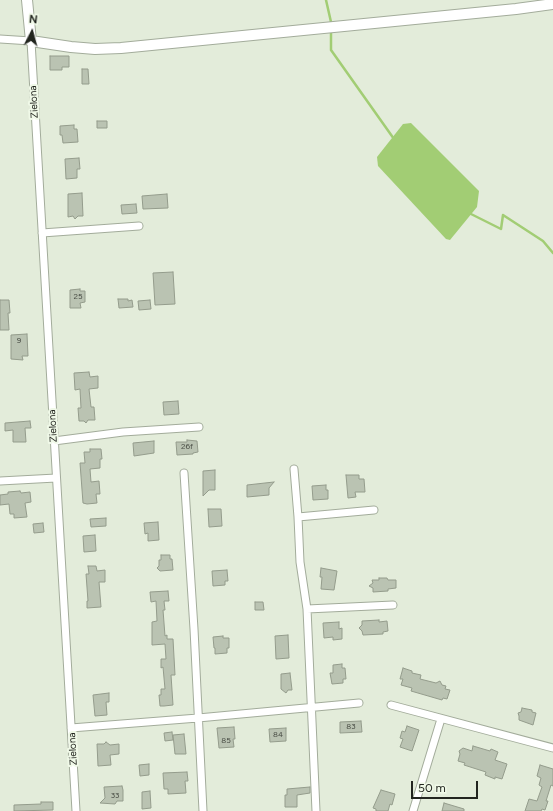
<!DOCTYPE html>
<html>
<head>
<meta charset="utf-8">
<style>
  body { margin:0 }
  #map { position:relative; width:553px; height:811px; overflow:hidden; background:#e3ecda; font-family:Figtree,sans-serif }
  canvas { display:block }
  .north { position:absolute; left:12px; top:12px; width:40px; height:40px; -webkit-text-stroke:3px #f0f9e8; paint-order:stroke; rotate:6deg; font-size:11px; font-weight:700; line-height:16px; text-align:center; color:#22251f }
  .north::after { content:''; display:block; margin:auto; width:14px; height:18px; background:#22251f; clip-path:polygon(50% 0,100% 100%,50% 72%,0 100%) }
  .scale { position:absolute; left:411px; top:781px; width:67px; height:18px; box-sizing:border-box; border:2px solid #22251f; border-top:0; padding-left:5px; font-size:12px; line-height:14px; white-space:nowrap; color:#22251f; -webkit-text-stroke:3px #f0f9e8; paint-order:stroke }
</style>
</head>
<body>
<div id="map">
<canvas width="553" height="811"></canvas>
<div class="north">N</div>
<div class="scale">50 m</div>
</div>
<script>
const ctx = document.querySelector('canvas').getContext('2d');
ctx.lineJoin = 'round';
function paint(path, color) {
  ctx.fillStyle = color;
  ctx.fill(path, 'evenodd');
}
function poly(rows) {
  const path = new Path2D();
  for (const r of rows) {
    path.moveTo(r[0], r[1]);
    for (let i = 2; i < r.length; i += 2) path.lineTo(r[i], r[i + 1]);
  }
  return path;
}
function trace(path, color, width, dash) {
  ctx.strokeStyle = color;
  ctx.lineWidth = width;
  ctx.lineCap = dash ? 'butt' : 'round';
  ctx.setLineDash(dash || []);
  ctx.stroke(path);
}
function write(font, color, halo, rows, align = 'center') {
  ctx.font = font + ' Figtree,sans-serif';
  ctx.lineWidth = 4;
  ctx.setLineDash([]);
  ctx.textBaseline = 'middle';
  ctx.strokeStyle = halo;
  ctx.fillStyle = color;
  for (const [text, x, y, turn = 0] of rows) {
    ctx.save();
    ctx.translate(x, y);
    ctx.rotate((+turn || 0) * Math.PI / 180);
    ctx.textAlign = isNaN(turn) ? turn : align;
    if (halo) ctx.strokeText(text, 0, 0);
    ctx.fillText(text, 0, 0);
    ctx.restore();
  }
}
paint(poly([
  [411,123,479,191,477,207,450,240,446,239,378,166,377,157,403,124]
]), '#a2cd74');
trace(poly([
  [326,0,331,22],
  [331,32,331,50,394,139],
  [469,213,501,229,503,215,543,241,553,253]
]), '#a2cd74', 2.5);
const building = poly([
  [50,56,69,56,69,67,62,67,62,70,50,70,50,56],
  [82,69,88,69,89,84,82,84,82,69],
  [97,121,107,121,107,128,97,128,97,121],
  [74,125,74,129,77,129,78,142,63,143,62,135,60,135,60,126,74,125],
  [79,158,80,169,77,169,77,178,66,179,65,159,79,158],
  [82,193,83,216,78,216,75,219,73,216,68,217,68,194,82,193],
  [167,194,168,208,143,209,142,196,167,194],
  [136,204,137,213,122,214,121,205,136,204],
  [173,272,175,304,155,305,153,273,173,272],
  [80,289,80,291,85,291,85,302,80,303,81,308,70,308,70,290,80,289],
  [118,299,128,299,128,301,132,300,133,307,119,308,118,299],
  [0,300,9,300,10,313,8,313,9,330,0,330,0,300],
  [150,300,151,309,139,310,138,301,150,300],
  [27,334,28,356,22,356,23,360,11,359,11,335,27,334],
  [89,372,90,377,98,376,98,388,89,389,91,407,94,407,95,420,88,420,86,423,84,421,79,421,78,408,81,408,80,389,75,390,74,373,89,372],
  [178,401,179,414,164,415,163,402,178,401],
  [30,421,31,428,25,428,26,442,13,442,13,430,5,431,5,423,30,421],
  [187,440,197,441,198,452,193,453,193,454,177,455,176,442,187,442,187,440],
  [154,441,154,453,134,456,133,443,154,441],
  [90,449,101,449,102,459,100,459,100,468,90,469,91,482,99,481,100,494,96,494,97,503,87,504,83,503,80,463,85,463,84,452,90,452,90,449],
  [215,470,215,490,209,490,203,496,203,471,215,470],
  [346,475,359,475,359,479,364,479,365,492,355,492,356,497,348,498,346,475],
  [274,482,269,488,269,495,247,497,247,485,274,482],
  [326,485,326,490,328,490,328,499,313,500,312,486,326,485],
  [20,491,21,493,30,492,31,502,25,503,27,517,14,518,14,514,10,514,9,504,0,505,0,495,8,494,8,492,20,491],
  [208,509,221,509,222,526,209,527,208,509],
  [106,518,106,526,91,527,90,519,106,518],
  [158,522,159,540,148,541,148,533,145,534,144,523,158,522],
  [43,523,44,532,34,533,33,524,43,523],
  [95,535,96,551,84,552,83,536,95,535],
  [161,555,170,555,170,559,172,559,173,570,160,571,157,568,159,566,159,560,161,560,161,555],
  [88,566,96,566,97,571,105,570,105,582,99,582,101,607,87,608,87,601,88,601,86,574,89,574,88,566],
  [321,568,337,571,334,590,321,589,322,577,320,577,321,568],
  [227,570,228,581,225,581,225,585,213,586,212,571,227,570],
  [379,578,387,578,388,580,396,580,396,588,388,589,388,591,373,592,373,588,369,586,373,583,372,580,379,580,379,578],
  [168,591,169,601,164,601,165,610,163,610,165,636,167,635,167,639,173,639,175,675,171,675,173,705,164,706,160,706,159,695,161,695,161,689,165,689,163,667,161,668,161,659,166,659,165,644,152,645,152,622,157,621,156,601,151,602,150,592,168,591],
  [255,602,263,602,264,610,255,610,255,602],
  [379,620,379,622,387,621,388,631,383,632,383,634,363,635,362,631,359,628,362,625,362,621,379,620],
  [339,622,339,629,342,628,342,639,333,640,333,637,324,638,323,623,339,622],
  [288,635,289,658,276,659,275,636,288,635],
  [223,636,223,638,229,638,229,648,227,648,227,653,215,654,215,648,214,648,213,637,223,636],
  [342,664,342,668,345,668,346,679,343,679,343,683,332,684,330,673,333,673,333,665,342,664],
  [403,668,412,671,412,673,421,675,420,679,436,683,440,681,442,685,446,686,445,689,450,690,447,699,443,698,442,700,411,691,412,688,401,685,403,679,400,679,403,668],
  [290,673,292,690,288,690,286,693,281,689,281,674,290,673],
  [109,693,109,702,106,702,107,715,95,716,93,695,109,693],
  [522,708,532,710,532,712,536,713,533,725,519,720,519,716,518,713,521,712,522,708],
  [361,721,362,732,340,733,340,722,361,721],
  [407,726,419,730,412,751,400,747,403,739,400,738,402,731,405,732,407,726],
  [234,727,235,739,233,739,234,747,219,748,217,728,234,727],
  [286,728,286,741,270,742,269,729,286,728],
  [172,732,173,740,165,741,164,733,172,732],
  [184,734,186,754,175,754,173,735,184,734],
  [106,742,110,745,119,744,119,754,110,755,111,765,98,766,97,744,104,744,106,742],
  [473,746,490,751,491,749,498,752,495,760,507,764,502,779,495,777,495,779,485,775,486,772,464,765,465,763,458,761,460,754,459,751,463,748,472,751,473,746],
  [149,764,149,775,140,776,139,765,149,764],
  [540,765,553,769,553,786,551,785,546,801,548,801,545,810,542,809,541,811,525,811,529,799,537,801,542,787,539,785,541,778,537,776,540,765],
  [187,772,188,781,185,781,186,793,168,794,168,789,164,789,163,773,187,772],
  [122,786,123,790,123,801,117,801,115,804,100,803,105,798,104,787,122,786],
  [310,787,310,793,297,795,297,807,285,807,285,795,287,795,287,789,310,787],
  [381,790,395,794,392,805,390,804,388,811,376,811,376,809,373,808,381,790],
  [150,791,151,808,142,809,142,792,150,791],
  [41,802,53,802,53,810,14,811,14,805,41,804,41,802],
  [444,803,464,809,464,811,442,811,444,803]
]);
paint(building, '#bac3b2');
trace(building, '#949c8c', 1);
const street = poly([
  [0,39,31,41,76,811],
  [42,233,139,226],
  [54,441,123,432,199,427],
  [294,469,298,517,300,562,307,609,316,811],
  [184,473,194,629,203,811],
  [0,481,56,478],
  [298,517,374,510],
  [307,609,393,605],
  [391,705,553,748],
  [71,728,198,718,359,703],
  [413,811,441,719]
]);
const secondary = poly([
  [27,0,31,41,71,47,95,49,121,48,516,9,553,4]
]);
trace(street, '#a3ac9b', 9);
trace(secondary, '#a3ac9b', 12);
trace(street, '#fff', 7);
trace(secondary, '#fff', 10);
write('8px', '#484c44', null, [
  ["25",78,297],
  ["9",19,341],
  ["26f",187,447],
  ["83",351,727],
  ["84",278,735],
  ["85",226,741],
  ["33",115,796]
]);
write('10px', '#22251f', '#f0f9e8', [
  ["Zielona",34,102,-93],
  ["Zielona",53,426,-93],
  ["Zielona",73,749,-93]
]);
</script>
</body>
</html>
